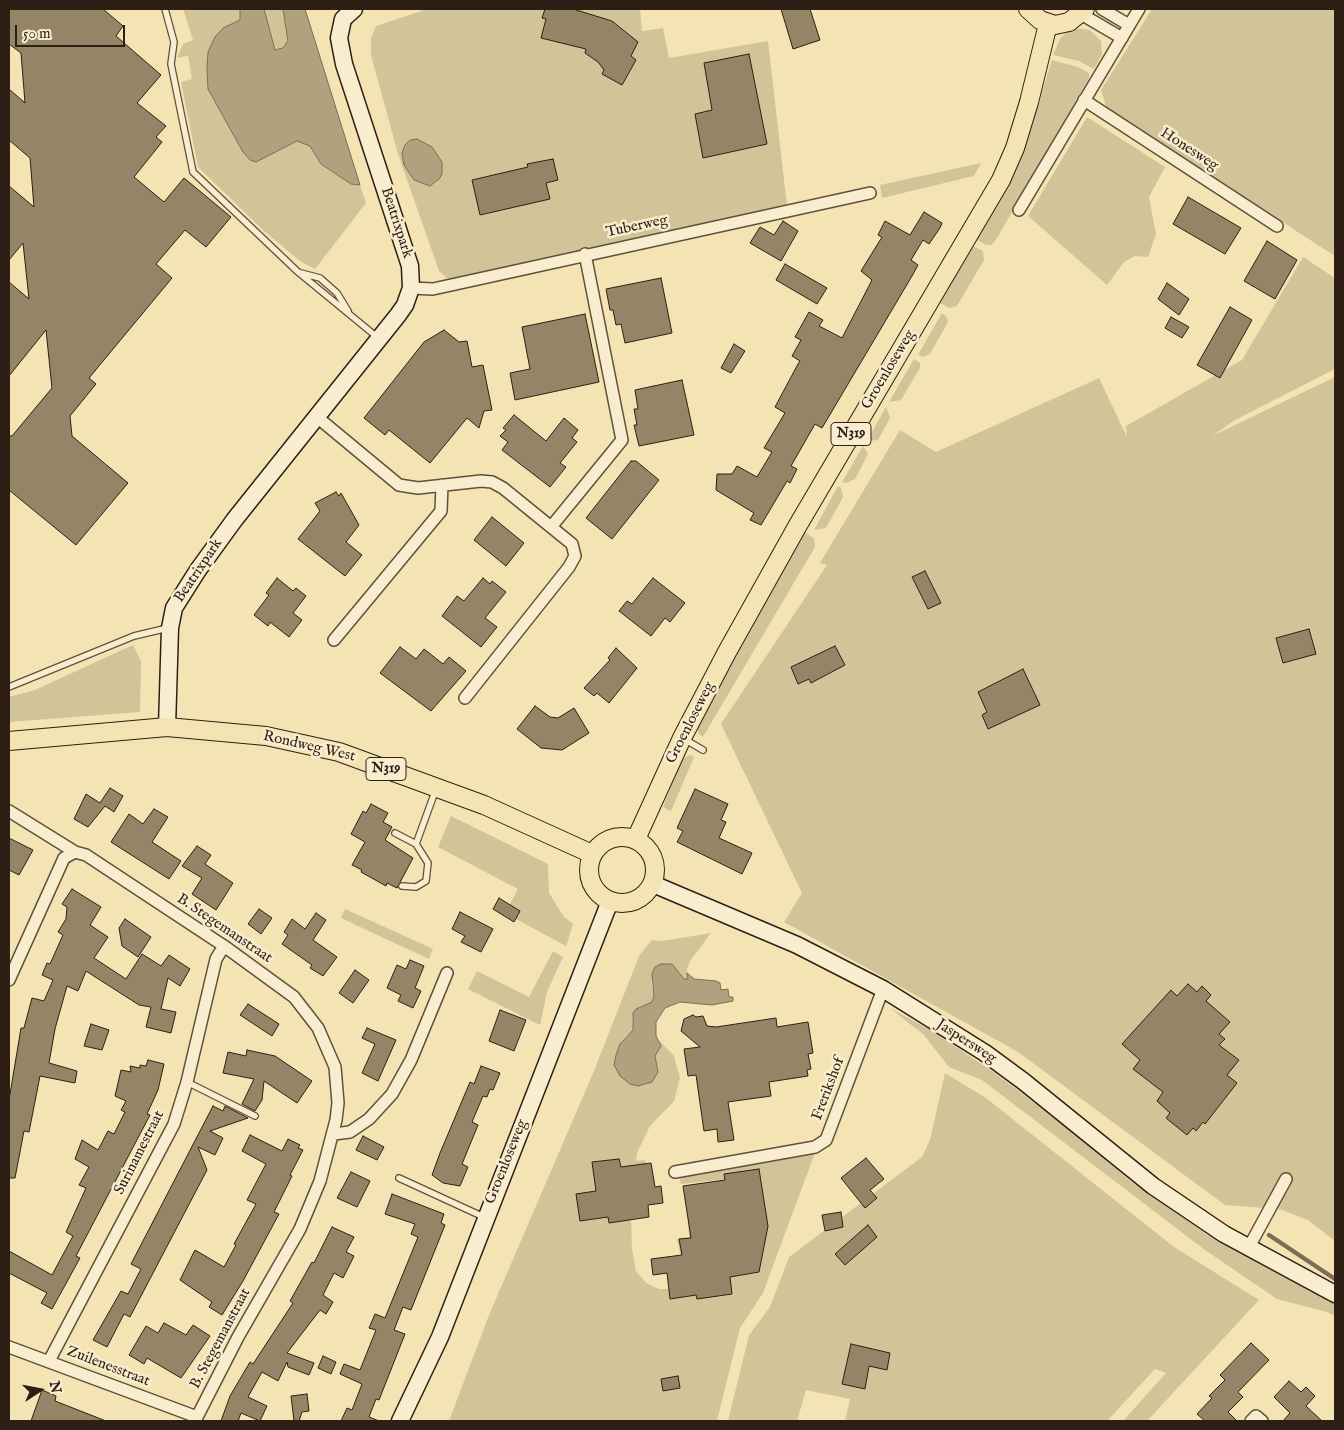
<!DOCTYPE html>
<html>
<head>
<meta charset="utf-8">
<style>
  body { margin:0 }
  #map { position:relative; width:1344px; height:1430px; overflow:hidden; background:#f4e4b4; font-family:"IM FELL English",serif }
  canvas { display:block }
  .frame { position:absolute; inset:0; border:10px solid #2e1f14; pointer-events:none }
  .north { position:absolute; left:15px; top:1365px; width:50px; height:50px; -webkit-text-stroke:4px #f8edce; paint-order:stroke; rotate:79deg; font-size:14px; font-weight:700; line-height:20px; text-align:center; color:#2e1f14 }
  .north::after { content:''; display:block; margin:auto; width:18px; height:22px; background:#2e1f14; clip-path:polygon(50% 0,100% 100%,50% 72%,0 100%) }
  .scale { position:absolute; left:15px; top:25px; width:110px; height:22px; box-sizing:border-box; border:2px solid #2e1f14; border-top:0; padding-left:6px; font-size:15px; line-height:18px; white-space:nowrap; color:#2e1f14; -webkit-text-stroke:4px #f8edce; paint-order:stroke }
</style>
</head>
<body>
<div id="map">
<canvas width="1344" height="1430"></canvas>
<div class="frame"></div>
<div class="north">N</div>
<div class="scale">50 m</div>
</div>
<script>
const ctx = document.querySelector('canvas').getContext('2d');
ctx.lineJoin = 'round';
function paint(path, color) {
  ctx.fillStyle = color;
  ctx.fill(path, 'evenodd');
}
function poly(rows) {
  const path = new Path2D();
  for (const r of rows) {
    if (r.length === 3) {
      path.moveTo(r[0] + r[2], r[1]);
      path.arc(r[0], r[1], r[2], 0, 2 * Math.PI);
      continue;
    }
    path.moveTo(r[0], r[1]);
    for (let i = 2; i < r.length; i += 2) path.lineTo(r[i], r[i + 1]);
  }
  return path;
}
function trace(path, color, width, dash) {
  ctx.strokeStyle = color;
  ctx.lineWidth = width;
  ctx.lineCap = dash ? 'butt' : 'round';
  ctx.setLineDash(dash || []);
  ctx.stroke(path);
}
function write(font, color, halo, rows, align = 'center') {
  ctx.font = font + ' "IM FELL English",serif';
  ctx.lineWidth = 5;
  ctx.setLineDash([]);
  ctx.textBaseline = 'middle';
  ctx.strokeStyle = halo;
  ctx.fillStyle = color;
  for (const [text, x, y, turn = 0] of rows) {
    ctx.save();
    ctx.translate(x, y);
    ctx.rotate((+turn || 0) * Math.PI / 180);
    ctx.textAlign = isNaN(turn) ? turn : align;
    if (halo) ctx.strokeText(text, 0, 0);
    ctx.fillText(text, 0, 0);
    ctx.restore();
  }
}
paint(poly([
  [183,9,240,9,240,20,223,28,207,69,208,89,244,152,265,157,297,141,310,146,321,164,351,184,360,185,366,203,315,269,300,261,263,230,198,167,181,82,192,79,188,56,177,58,183,44,193,40],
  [264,9,283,9,288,41,283,48,275,50],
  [427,9,640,9,642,31,663,28,669,58,768,41,787,206,450,281,439,271,398,154,371,55,371,39,376,26],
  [1152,9,1335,9,1335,256,1107,109,1101,90],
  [1074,28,1090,30,1101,41,1102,54,1094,69,1079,61,1053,55,1061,37],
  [1052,60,1078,67,1089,73,1089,78,997,238,992,245,986,245,976,239,1006,187,1024,149],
  [1087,117,1165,167,1149,197,1156,234,1148,257,1135,256,1124,262,1107,285,1028,216],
  [981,163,974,176,882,198,880,185],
  [973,246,983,251,984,260,957,306,949,308,940,303],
  [1303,257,1335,278,1335,369,1235,420,1212,436,1335,377,1335,1241,1308,1220,1280,1209,1225,1205,1018,1052,784,922,802,893,721,724,827,565,820,563,900,430,936,452,1099,378,1127,437,1126,426,1242,360],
  [942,313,946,316,948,322,930,354,923,357,918,355],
  [914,359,920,363,920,368,901,400,889,402],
  [886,407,890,418,878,440,867,441],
  [863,446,868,454,855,479,846,483,842,482],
  [838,486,841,488,843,497,826,528,814,530],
  [804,531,814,539,815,547,703,737,699,734,697,727,747,630],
  [133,645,141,661,140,712,9,722,9,697,35,690],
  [690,755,694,757,671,811,663,807,682,759],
  [451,816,548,864,549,893,564,917,573,924,566,946,505,913,518,889,438,847],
  [345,909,433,949,429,959,341,918],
  [711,933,690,961,687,969,688,979,684,979,680,975,651,981,654,996,652,1002,640,1007,632,1018,633,1030,625,1037,630,1084,646,1085,657,1066,655,1056,661,1046,659,1040,674,1056,680,1078,674,1101,650,1126,637,1153,636,1161,645,1160,651,1198,631,1219,632,1249,636,1271,646,1283,659,1289,670,1289,666,1272,683,1268,677,1239,689,1237,688,1225,732,1219,726,1179,681,1184,679,1175,816,1150,763,1293,740,1328,717,1421,449,1421,489,1315,594,1071,639,956,652,940,662,941],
  [553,951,563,957,547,992,540,1025,468,989,477,971,529,997],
  [890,1008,932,1031,995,1073,1067,1128,1129,1180,1208,1235,1335,1302,1335,1316,1327,1312,1277,1299,1205,1250,982,1080,949,1067,924,1035],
  [945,1073,986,1098,1174,1247,1259,1300,1147,1421,1123,1421,1166,1373,1155,1369,1107,1421,845,1421,850,1399,806,1390,797,1421,728,1421,749,1335,770,1307,789,1257,922,1157,930,1140]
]), '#d2c399');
const water = poly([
  [240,9,264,9,275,50,283,48,288,41,283,9,305,9,360,185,351,184,321,164,310,146,297,141,256,162,250,160,243,152,208,89,207,69,208,52,215,37,223,28,240,20,240,9],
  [417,139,432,147,442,162,442,174,439,179,430,186,414,180,404,165,402,153,405,145,410,140,417,139],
  [661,964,672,964,684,979,688,979,687,973,694,979,716,981,720,983,721,990,728,989,729,997,733,997,733,1001,712,1005,680,1002,665,1008,656,1022,656,1036,661,1046,655,1056,658,1072,652,1082,638,1086,630,1084,620,1076,614,1065,616,1055,620,1044,633,1030,633,1013,636,1009,652,1002,654,996,652,974,655,967,661,964]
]);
paint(water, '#b1a17e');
trace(water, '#7d6d54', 1);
trace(poly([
  [1269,1235,1335,1279]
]), '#7d6d54', 4.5);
const building = poly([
  [9,9,103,9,123,26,116,36,161,75,137,103,166,126,156,137,162,142,134,177,164,202,184,178,231,217,206,247,185,230,156,264,172,278,89,378,96,384,70,416,72,436,128,483,76,545,9,490,9,436,12,436,52,388,46,330,9,376,9,282,29,299,23,243,9,260,9,186,34,207,30,158,9,140,9,89,25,103,21,53,9,44,9,9],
  [545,9,573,9,612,21,638,42,631,56,636,60,622,85,602,74,604,70,598,62,585,53,586,49,541,38,546,19,542,18,545,9],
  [781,9,810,9,820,40,793,49,781,9],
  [749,54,767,144,703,158,695,114,712,110,704,63,749,54],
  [553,159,558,180,546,183,550,199,480,215,472,180,528,167,527,164,553,159],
  [1188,197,1241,228,1225,254,1173,224,1188,197],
  [924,212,942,223,940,228,929,244,923,240,911,260,918,265,912,276,822,428,815,424,791,466,797,469,790,483,787,481,761,525,750,520,754,513,716,490,717,474,732,474,737,466,757,477,772,452,764,448,785,413,775,407,798,364,800,361,792,356,801,340,795,337,809,312,823,320,819,326,842,338,872,280,861,271,882,237,878,235,885,221,910,235,924,212],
  [783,221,798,231,781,261,750,243,760,227,774,235,783,221],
  [1267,241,1297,260,1275,299,1244,281,1267,241],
  [785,264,827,288,817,304,776,280,785,264],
  [661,278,672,333,625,343,621,324,616,325,613,310,610,310,606,289,661,278],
  [1167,283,1189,299,1179,315,1158,299,1167,283],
  [1230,307,1252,320,1220,378,1197,365,1230,307],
  [585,314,599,382,515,400,510,373,530,369,522,327,585,314],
  [1171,317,1189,327,1182,338,1165,328,1171,317],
  [444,330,459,342,467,341,472,367,483,365,492,410,484,411,479,428,467,418,430,463,389,430,385,435,364,418,424,342,444,330],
  [734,344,745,351,731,373,721,368,734,344],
  [682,380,694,435,639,446,634,425,637,425,634,409,638,409,635,390,682,380],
  [514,415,546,441,564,418,578,430,572,438,577,442,560,463,566,467,550,487,502,450,508,442,500,436,506,430,503,428,514,415],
  [631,461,636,461,659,480,612,539,586,518,631,461],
  [336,492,339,496,341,493,359,525,346,542,362,555,345,576,298,539,320,511,315,503,336,492],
  [492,517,524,543,506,566,474,540,492,517],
  [925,571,941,603,928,609,912,577,925,571],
  [277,578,293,591,296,588,306,596,293,613,302,620,289,637,270,622,268,626,254,615,269,595,266,593,277,578],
  [483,578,490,584,492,581,506,592,485,618,497,627,481,647,442,616,457,596,464,601,483,578],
  [653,578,685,603,670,622,665,618,651,636,619,611,627,601,632,604,653,578],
  [1309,629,1316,654,1283,663,1276,638,1309,629],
  [835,646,845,665,811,683,809,679,798,684,791,667,835,646],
  [400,647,416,659,424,649,443,664,449,657,466,671,431,711,380,673,400,647],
  [616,648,637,668,609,703,597,693,594,696,584,688,610,660,608,658,616,648],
  [1023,669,1040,705,988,729,982,715,987,712,978,692,1023,669],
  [535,706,550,717,558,718,574,708,589,733,562,750,541,748,517,729,535,706],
  [110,788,123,796,114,812,105,806,88,827,74,819,86,794,100,803,110,788],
  [695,789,728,804,721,820,726,822,719,838,752,853,742,874,677,842,683,831,677,828,695,789],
  [371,804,388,813,383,822,392,827,385,840,413,858,397,888,387,883,386,886,361,872,362,870,352,865,365,842,351,834,363,811,366,813,371,804],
  [154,809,168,817,152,842,181,861,169,879,111,842,129,814,143,824,154,809],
  [9,838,33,850,19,875,9,870,9,838],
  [197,846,211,855,205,864,233,883,216,910,192,894,202,878,182,866,197,846],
  [72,889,101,907,90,925,108,937,94,958,126,979,142,954,161,966,169,955,190,969,180,986,168,978,161,1009,176,1012,171,1033,146,1027,151,1007,139,1005,86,971,78,991,67,986,55,1029,49,1063,77,1071,75,1083,40,1076,29,1132,24,1131,15,1178,9,1178,9,1100,21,1028,24,1028,32,998,44,1001,53,980,42,975,47,963,50,964,63,935,58,932,66,919,67,907,62,904,72,889],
  [499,898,520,911,514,922,493,909,499,898],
  [259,909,272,918,261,934,248,924,259,909],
  [460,912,493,929,481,952,461,942,465,936,452,929,460,912],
  [316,913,326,920,313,940,337,957,323,976,310,968,312,965,282,944,288,935,284,932,292,919,305,929,316,913],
  [125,919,151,937,138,957,122,946,119,928,125,919],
  [410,960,424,966,415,988,421,991,413,1008,398,1001,401,995,387,988,397,965,406,969,410,960],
  [355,970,369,980,353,1003,339,993,355,970],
  [1188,984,1197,992,1202,986,1211,995,1206,1001,1230,1022,1219,1034,1225,1039,1219,1045,1239,1060,1227,1075,1237,1083,1205,1124,1203,1122,1196,1131,1193,1128,1187,1135,1166,1118,1170,1113,1157,1101,1163,1092,1133,1069,1140,1060,1122,1044,1171,990,1177,996,1188,984],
  [248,1004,279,1024,272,1036,240,1015,248,1004],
  [500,1010,526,1020,514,1051,489,1041,500,1010],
  [693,1015,696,1017,703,1016,707,1026,716,1027,776,1018,777,1027,808,1022,813,1053,808,1054,811,1069,807,1070,808,1076,769,1082,771,1096,728,1102,734,1140,718,1142,717,1129,704,1131,696,1075,688,1076,684,1049,700,1047,681,1031,684,1019,693,1015],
  [91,1024,109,1030,102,1050,84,1046,91,1024],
  [367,1028,396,1040,378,1081,362,1073,375,1044,362,1038,367,1028],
  [247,1050,275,1056,312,1081,297,1103,264,1081,262,1100,255,1111,242,1104,254,1079,223,1073,228,1052,246,1056,247,1050],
  [148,1060,164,1064,158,1090,147,1114,150,1115,76,1256,80,1258,52,1309,41,1303,47,1293,9,1273,9,1251,52,1275,73,1236,66,1232,86,1188,79,1185,89,1167,75,1159,82,1140,98,1150,108,1131,114,1134,125,1112,121,1110,126,1101,115,1096,121,1070,131,1072,130,1066,140,1068,140,1065,146,1066,148,1060],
  [481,1066,500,1073,493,1090,490,1089,487,1097,483,1096,472,1122,478,1125,462,1164,468,1167,460,1186,443,1183,432,1175,440,1153,470,1082,474,1084,481,1066],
  [213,1106,223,1111,225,1106,248,1118,210,1131,223,1138,215,1155,198,1147,207,1170,130,1317,124,1314,107,1347,93,1340,121,1291,128,1294,141,1269,131,1264,213,1106],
  [250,1135,282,1151,288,1139,300,1145,298,1148,303,1150,290,1175,292,1176,274,1212,279,1214,243,1281,222,1315,209,1307,212,1302,180,1280,195,1250,224,1267,236,1245,234,1244,256,1204,247,1200,266,1164,242,1151,250,1135],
  [363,1136,384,1147,377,1160,356,1150,363,1136],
  [866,1158,884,1179,870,1190,877,1198,865,1208,841,1178,866,1158],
  [619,1159,621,1167,651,1163,655,1187,661,1186,663,1203,648,1205,649,1217,609,1223,608,1217,580,1221,576,1194,596,1191,592,1162,619,1159],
  [759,1169,768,1226,759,1272,730,1277,732,1294,697,1299,696,1295,670,1299,667,1273,653,1275,651,1259,682,1255,679,1239,691,1238,683,1186,725,1180,724,1174,759,1169],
  [351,1172,370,1181,357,1207,337,1198,351,1172],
  [392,1194,444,1214,441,1223,445,1225,411,1310,403,1307,394,1330,405,1334,379,1400,376,1399,369,1417,379,1421,341,1421,347,1408,352,1410,362,1384,340,1374,344,1364,360,1370,376,1330,369,1328,375,1314,385,1318,418,1237,411,1234,415,1224,385,1214,392,1194],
  [841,1212,843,1227,825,1231,822,1215,841,1212],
  [868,1225,877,1237,845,1265,835,1254,868,1225],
  [332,1227,354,1237,346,1252,354,1256,343,1278,334,1273,323,1295,333,1302,326,1314,320,1310,287,1353,314,1363,309,1375,288,1367,287,1362,278,1381,262,1372,248,1397,267,1406,260,1421,241,1413,238,1421,221,1421,230,1396,250,1362,253,1364,293,1303,290,1301,312,1262,314,1263,332,1227],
  [164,1323,186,1335,193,1325,210,1336,181,1378,147,1358,144,1364,129,1355,146,1326,158,1333,164,1323],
  [1251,1343,1269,1360,1238,1392,1243,1397,1228,1412,1237,1421,1205,1421,1197,1414,1212,1398,1209,1396,1225,1380,1220,1375,1251,1343],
  [851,1344,890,1353,887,1370,869,1366,865,1389,842,1384,851,1344],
  [323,1356,336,1362,331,1374,318,1368,323,1356],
  [678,1376,680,1388,663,1391,661,1379,678,1376],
  [1289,1381,1301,1392,1306,1387,1315,1396,1306,1406,1322,1421,1283,1421,1290,1413,1274,1397,1289,1381],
  [42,1390,56,1396,55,1401,106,1421,31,1421,42,1390],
  [307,1394,309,1411,302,1412,299,1421,294,1421,291,1396,307,1394]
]);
paint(building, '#958567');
trace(building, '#2e1f14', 1);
const lane = poly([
  [165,9,174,42,171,64,193,172,298,272,377,337],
  [301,273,320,278,337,293,348,311],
  [9,687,134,636,168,628],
  [684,739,703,750],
  [395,833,416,844],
  [402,886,416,887,426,881,428,863,416,844,436,789],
  [187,1082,255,1116],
  [399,1178,486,1218]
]);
const street = poly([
  [1102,9,1129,25],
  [1081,14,1122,38],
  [1084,100,1277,226],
  [1019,210,1139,9],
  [411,288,433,289,870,193],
  [317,417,399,485,418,488,481,481,492,482,503,488,572,544,575,556,569,567,465,698],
  [551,527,622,440,585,254],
  [334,640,441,511,442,485],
  [9,811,75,852,86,855,224,946,294,997,318,1028,335,1067,338,1103,336,1120,320,1181,300,1229,238,1337,195,1421],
  [9,980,64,858,75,852],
  [334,1134,350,1132,369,1119,392,1094,411,1060,447,973],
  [675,1172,815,1147,826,1140,883,989],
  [1249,1247,1286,1179],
  [9,1347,197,1417],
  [49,1361,174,1124,187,1082,216,959,224,946],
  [1251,1421,1256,1416,1262,1421]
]);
const secondary = poly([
  [167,727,170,628,174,608,198,570,235,519,398,315,405,305,411,288,410,266,344,64,339,38,343,19,354,9],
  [653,884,797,945,883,989,985,1053,1023,1081,1153,1186,1224,1234,1335,1294],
  [400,1421,440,1337,610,901]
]);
const primary = poly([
  [1028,9,1040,20,1055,25,1069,22,1085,9],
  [9,741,167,727,266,736,339,752,484,805,592,854],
  [622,870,33],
  [636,839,682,738,727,652,798,525,1001,180,1015,148,1029,102,1048,24]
]);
trace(lane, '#60503c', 8);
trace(street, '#60503c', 14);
trace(secondary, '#2e1f14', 19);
trace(primary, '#2e1f14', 20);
trace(lane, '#f8edce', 5.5);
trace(street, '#f8edce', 11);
trace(secondary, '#f8edce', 16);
trace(primary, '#f4e4b4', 18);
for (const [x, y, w] of [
  [851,434,40],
  [386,769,40]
]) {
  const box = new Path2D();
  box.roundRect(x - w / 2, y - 11.5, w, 23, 4);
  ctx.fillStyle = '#f8edce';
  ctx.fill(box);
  trace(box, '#2e1f14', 1);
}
write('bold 14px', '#2e1f14', null, [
  ["N319",851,434],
  ["N319",386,769]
]);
write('15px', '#2e1f14', '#f8edce', [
  ["Honesweg",1189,150,33],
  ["Beatrixpark",396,223,72],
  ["Tuberweg",637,227,-12],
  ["Groenloseweg",889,370,-59],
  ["Beatrixpark",199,571,-56],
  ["Groenloseweg",691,723,-63],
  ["Rondweg West",309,747,13],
  ["B. Stegemanstraat",224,929,34],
  ["Jaspersweg",966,1042,33],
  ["Frerikshof",829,1089,-69],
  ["Surinamestraat",140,1153,-63],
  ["Groenloseweg",507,1162,-68],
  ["B. Stegemanstraat",221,1339,-62],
  ["Zuilenesstraat",108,1367,21]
]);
</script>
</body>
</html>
